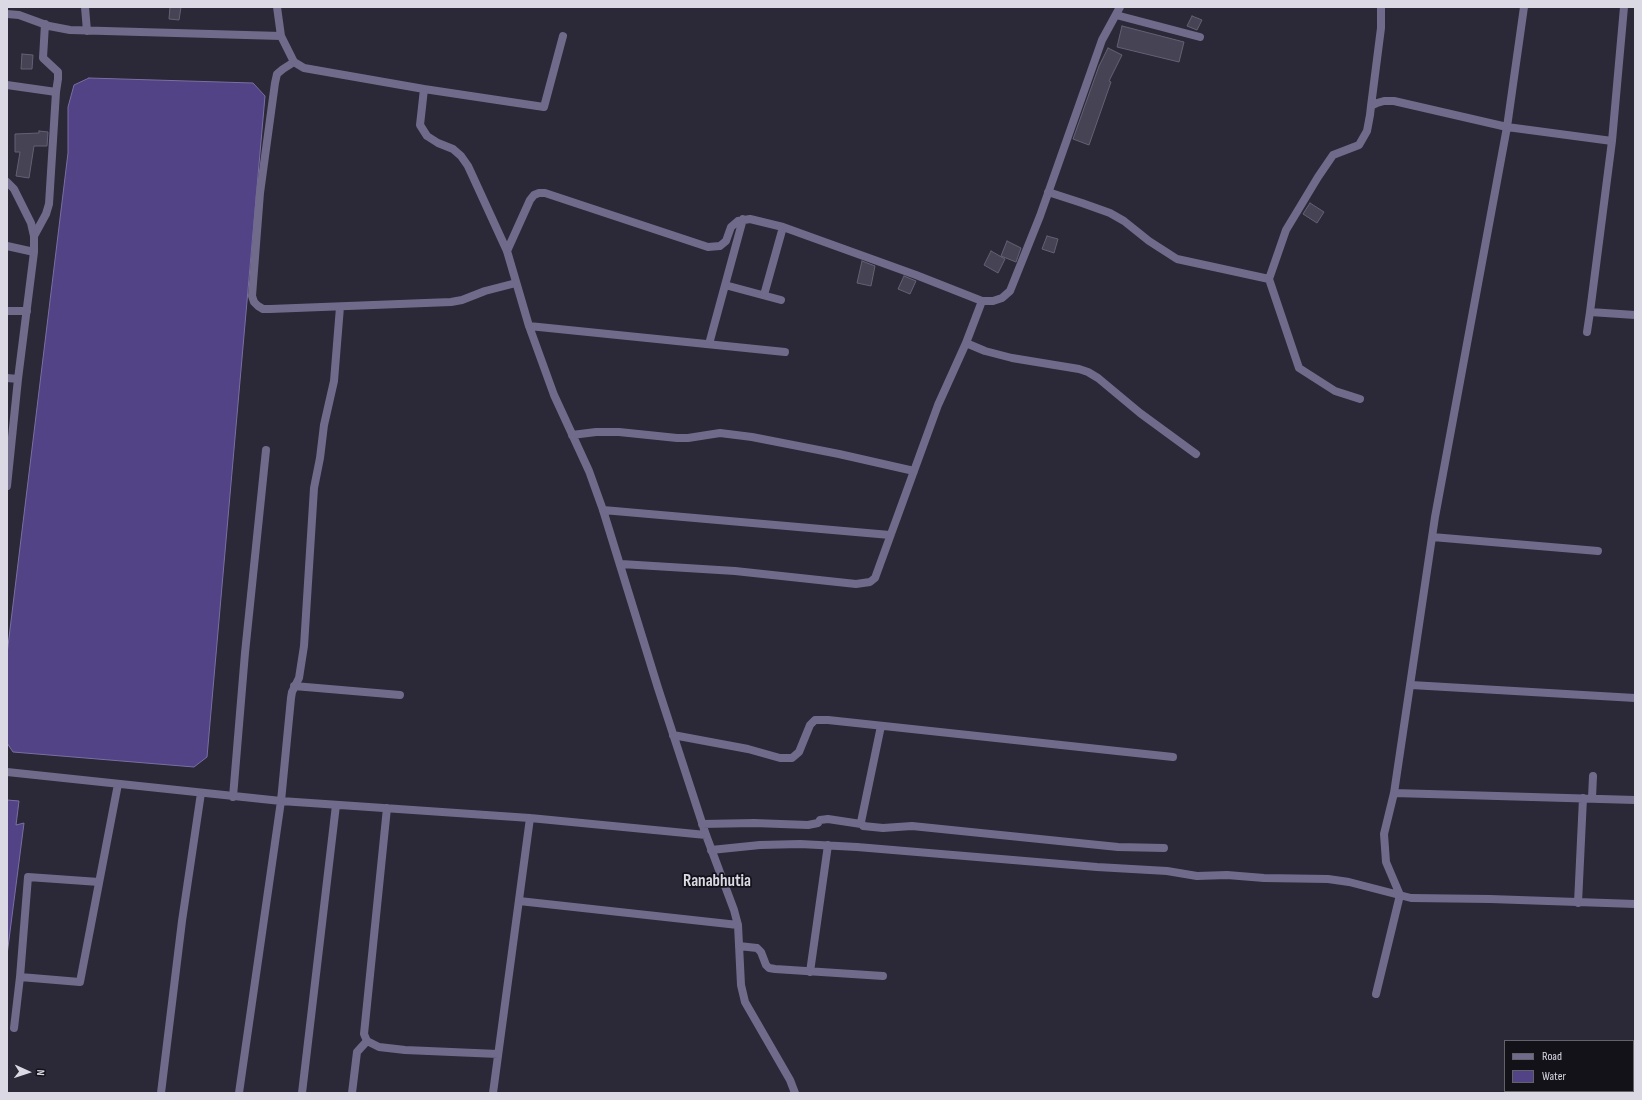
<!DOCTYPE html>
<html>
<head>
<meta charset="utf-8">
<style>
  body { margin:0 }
  #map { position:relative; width:1642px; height:1100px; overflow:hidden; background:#2b2838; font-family:"Sofia Sans Condensed",sans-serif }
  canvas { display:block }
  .frame { position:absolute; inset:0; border:8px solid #dbd9e4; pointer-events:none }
  .legend { position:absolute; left:1504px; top:1040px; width:130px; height:52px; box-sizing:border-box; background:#131219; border:1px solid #63626a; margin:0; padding:5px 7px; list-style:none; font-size:12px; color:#dbd9e4 }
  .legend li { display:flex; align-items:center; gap:8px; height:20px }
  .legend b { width:20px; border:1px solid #63626a }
  .north { position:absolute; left:8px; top:1052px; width:40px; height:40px; -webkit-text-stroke:3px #131219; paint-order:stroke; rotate:93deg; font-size:11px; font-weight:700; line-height:16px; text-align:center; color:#dbd9e4 }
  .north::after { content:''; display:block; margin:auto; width:14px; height:18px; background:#dbd9e4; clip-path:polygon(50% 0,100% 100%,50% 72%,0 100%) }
</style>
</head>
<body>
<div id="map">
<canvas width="1642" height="1100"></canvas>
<div class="frame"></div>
<ul class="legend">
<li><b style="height:5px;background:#706b8a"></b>Road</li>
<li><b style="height:11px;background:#524286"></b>Water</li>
</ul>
<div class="north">N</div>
</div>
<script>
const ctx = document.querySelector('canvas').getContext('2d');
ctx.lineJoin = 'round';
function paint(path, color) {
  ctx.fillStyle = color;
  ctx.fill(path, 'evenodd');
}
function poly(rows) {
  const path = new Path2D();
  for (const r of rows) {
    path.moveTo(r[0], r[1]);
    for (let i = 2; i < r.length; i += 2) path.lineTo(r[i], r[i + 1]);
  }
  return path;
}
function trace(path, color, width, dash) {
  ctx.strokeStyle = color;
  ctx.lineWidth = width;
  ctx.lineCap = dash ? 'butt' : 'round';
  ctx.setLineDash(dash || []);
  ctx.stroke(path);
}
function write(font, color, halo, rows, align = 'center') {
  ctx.font = font + ' "Sofia Sans Condensed",sans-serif';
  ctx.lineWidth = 3.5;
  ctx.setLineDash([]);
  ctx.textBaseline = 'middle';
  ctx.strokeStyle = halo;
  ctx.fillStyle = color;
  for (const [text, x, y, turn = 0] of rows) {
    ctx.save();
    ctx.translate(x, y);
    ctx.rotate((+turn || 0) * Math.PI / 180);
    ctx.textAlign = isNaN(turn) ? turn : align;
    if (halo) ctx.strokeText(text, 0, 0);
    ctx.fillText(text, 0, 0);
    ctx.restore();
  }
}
const water = poly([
  [89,78,253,83,265,96,207,757,194,767,13,752,7,743,7,654,68,153,68,107,74,85,89,78],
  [7,800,19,801,16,825,24,823,7,955,7,800]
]);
paint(water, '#524286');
trace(water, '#7b6fa2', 1);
const building = poly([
  [170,7,181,7,179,20,169,19,170,7],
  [1192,16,1202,20,1197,30,1187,26,1192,16],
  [1122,26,1184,42,1179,62,1117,47,1122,26],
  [1108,48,1122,55,1109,81,1111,82,1089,145,1073,139,1099,66,1108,48],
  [22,54,33,55,32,69,21,69,22,54],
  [39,131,48,132,47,146,34,146,29,178,16,176,20,152,15,152,15,134,39,133,39,131],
  [1310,203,1324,212,1317,223,1303,214,1310,203],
  [1047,236,1058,239,1054,253,1042,249,1047,236],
  [1007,241,1021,248,1016,262,1001,256,1007,241],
  [991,251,1005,259,998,273,984,265,991,251],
  [862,261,875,266,871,286,857,283,862,261],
  [904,276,916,281,910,294,898,289,904,276]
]);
paint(building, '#454354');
trace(building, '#646174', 1);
trace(poly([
  [85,7,87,31],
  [277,7,281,36,294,62,304,68,424,89,420,125,427,136,438,143,453,149,461,156,468,166,507,251,529,326,554,395,589,471,603,510,658,688,706,835,734,910,738,925,741,985,745,1002,790,1080,795,1093],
  [1624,7,1612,141,1590,312,1635,315],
  [7,14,19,15,49,26,70,30,281,36],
  [1116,15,1200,37],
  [294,62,283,69,277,74,275,83,260,193,252,296,254,302,258,306,263,309,270,309,451,302,462,300,485,291,516,283],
  [7,85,56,92],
  [424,89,544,107,563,36],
  [1371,106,1381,28,1381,7],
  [7,182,14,189,31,223,34,236,34,252,18,379,7,486],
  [1048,192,1082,203,1110,213,1124,221,1149,241,1177,259,1269,279,1286,230,1318,177,1333,155,1359,145,1367,131,1370,115,1371,106,1377,103,1384,101,1394,101,1507,127,1612,141],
  [34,236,46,214,49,204,56,92,58,79,58,72,43,58,45,24],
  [7,246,34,252],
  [507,251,530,200,534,195,539,193,545,193,708,247,720,246,726,241,731,227,738,221,750,219,783,227,916,275,982,301,993,301,1002,298,1010,291,1040,216,1102,40,1120,7],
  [1269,279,1299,368,1335,391,1360,399],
  [725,285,781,300],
  [764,295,783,227],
  [7,311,27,311],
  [529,326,785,352],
  [1587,332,1590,312],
  [966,343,985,351,1012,358,1079,369,1088,372,1098,378,1140,413,1196,454],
  [709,344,743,219],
  [7,378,18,379],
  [572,435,596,432,619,432,677,438,688,438,720,433,752,437,839,454,914,471],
  [603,510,890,535],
  [1432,537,1598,551],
  [621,564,735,571,856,584,870,582,875,578,938,405,966,343,982,301],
  [1411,685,1635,698],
  [294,686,400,695],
  [881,726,861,822,863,826,883,828,912,826,1118,847,1164,848],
  [673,735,748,749,780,758,792,758,799,752,810,725,815,720,828,720,1173,757],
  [7,772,281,801,530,818,706,835],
  [1394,793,1635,800],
  [233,797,245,653,266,450],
  [1592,798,1593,776],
  [387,808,364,1034,367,1041,379,1047,405,1050,498,1054],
  [702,824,754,823,808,825,818,823,820,820,828,819,861,824],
  [711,850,760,845,800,844,857,847,1097,867,1167,871,1197,876,1227,875,1264,878,1328,879,1349,882,1411,898,1490,899,1635,904],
  [519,901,738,925],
  [1578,903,1583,798],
  [739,946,757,948,761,952,766,965,769,968,775,969,883,976],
  [810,972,828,845],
  [20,977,28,877,99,882],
  [1376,994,1400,895,1386,862,1384,834,1394,793,1435,517,1507,127,1524,7],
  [14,1028,20,977,80,982,118,784],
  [161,1093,182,921,201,793],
  [239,1093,281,801,291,698,292,692,299,678,304,646,314,488,320,458,324,425,334,381,340,307],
  [302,1093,336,805],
  [352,1093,357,1052,367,1041],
  [493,1093,530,818]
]), '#706b8a', 8);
write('bold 17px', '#dbd9e4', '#131219', [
  ["Ranabhutia",717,882]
]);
</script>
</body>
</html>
